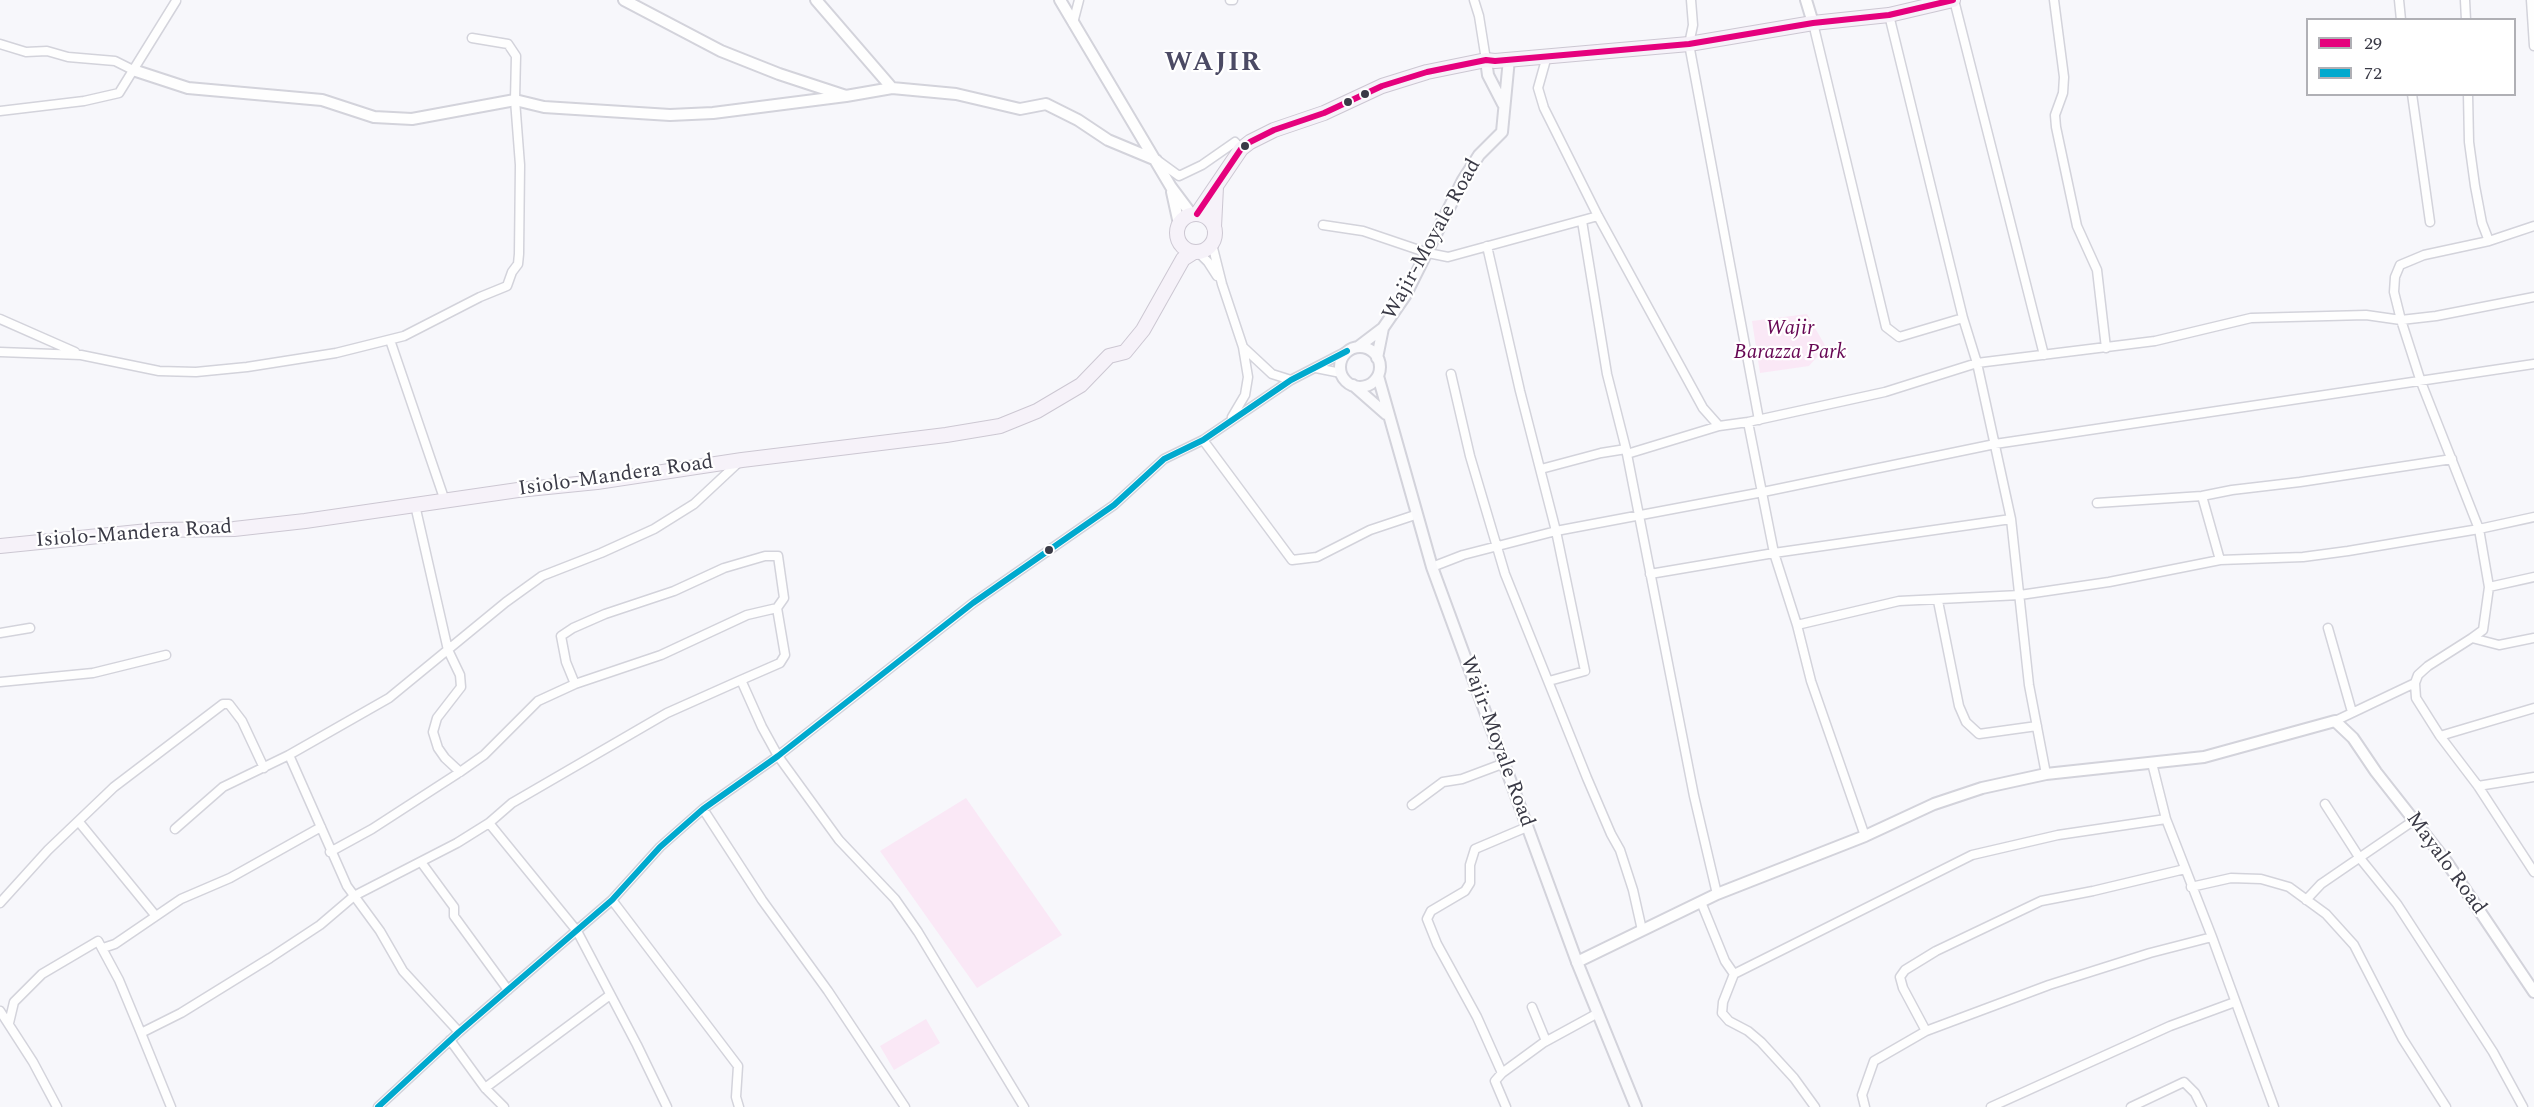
<!DOCTYPE html>
<html>
<head>
<meta charset="utf-8">
<style>
  body { margin:0 }
  #map { position:relative; width:2534px; height:1107px; overflow:hidden; background:#f7f7fb; font-family:Spectral,serif }
  canvas { display:block }
  .legend { position:absolute; left:2306px; top:18px; width:210px; height:78px; box-sizing:border-box; background:#fff; border:2px solid #b0b0b5; margin:0; padding:8px 10px; list-style:none; font-size:18px; color:#3a3a46 }
  .legend li { display:flex; align-items:center; gap:12px; height:30px }
  .legend b { width:30px; border:2px solid #b0b0b5 }
</style>
</head>
<body>
<div id="map">
<canvas width="2534" height="1107"></canvas>
<ul class="legend">
<li><b style="height:8px;background:#e5007d"></b>29</li>
<li><b style="height:8px;background:#00a9ce"></b>72</li>
</ul>
</div>
<script>
const ctx = document.querySelector('canvas').getContext('2d');
ctx.lineJoin = 'round';
function paint(path, color) {
  ctx.fillStyle = color;
  ctx.fill(path, 'evenodd');
}
function poly(rows) {
  const path = new Path2D();
  for (const r of rows) {
    if (r.length === 3) {
      path.moveTo(r[0] + r[2], r[1]);
      path.arc(r[0], r[1], r[2], 0, 2 * Math.PI);
      continue;
    }
    path.moveTo(r[0], r[1]);
    for (let i = 2; i < r.length; i += 2) path.lineTo(r[i], r[i + 1]);
  }
  return path;
}
function trace(path, color, width, dash) {
  ctx.strokeStyle = color;
  ctx.lineWidth = width;
  ctx.lineCap = dash ? 'butt' : 'round';
  ctx.setLineDash(dash || []);
  ctx.stroke(path);
}
function write(font, color, halo, rows, align = 'center') {
  ctx.font = font + ' Spectral,serif';
  ctx.lineWidth = 4.5;
  ctx.setLineDash([]);
  ctx.textBaseline = 'middle';
  ctx.strokeStyle = halo;
  ctx.fillStyle = color;
  for (const [text, x, y, turn = 0] of rows) {
    ctx.save();
    ctx.translate(x, y);
    ctx.rotate((+turn || 0) * Math.PI / 180);
    ctx.textAlign = isNaN(turn) ? turn : align;
    if (halo) ctx.strokeText(text, 0, 0);
    ctx.fillText(text, 0, 0);
    ctx.restore();
  }
}
paint(poly([
  [1807,314,1826,347,1809,366,1760,373,1752,321],
  [966,798,1062,935,977,988,880,851],
  [926,1019,940,1043,894,1070,880,1046]
]), '#fae8f6');
const minor = poly([
  [1230,0,1233,0],
  [1474,0,1479,16,1486,60],
  [1691,0,1693,25,1689,44,1759,420],
  [1954,0,2044,355],
  [2054,0,2064,77,2063,93,2055,115,2056,127,2077,226,2097,270,2106,348],
  [2399,0,2401,20],
  [2465,0,2466,20],
  [2531,0,2534,46],
  [1889,15,1963,318,1977,363,2011,519,2029,685,2046,774],
  [1073,23,1079,0],
  [1813,23,1886,327,1899,337,1963,318],
  [0,44,26,52,47,51,68,57,115,61,133,70],
  [1547,56,1538,88,1544,108,1598,216,1703,408,1719,426,1748,422,1885,392,1977,363,2155,341,2251,318,2366,315,2401,320,2436,316,2534,297],
  [2412,94,2430,222],
  [2468,94,2469,142,2475,186,2482,223,2489,241],
  [0,111,84,101,119,93,176,1],
  [1157,160,1179,176,1202,165,1235,142,1241,149],
  [1582,221,1607,374,1626,449,1694,796,1717,894],
  [1323,225,1363,231,1428,253,1448,257,1598,216],
  [1212,244,1222,284,1243,347,1248,377,1245,395,1232,417],
  [1487,246,1520,391,1556,531,1585,671,1549,681],
  [1198,252,1208,262,1217,276],
  [0,319,75,352],
  [390,340,445,501],
  [1243,347,1272,374,1291,380],
  [0,352,81,355,159,371,196,372,247,367,336,353,404,336,480,297,507,286,512,272,518,264,519,254,520,165,515,100,516,56,508,44,472,38],
  [1316,368,1341,373],
  [1451,374,1470,456,1505,574,1587,778,1611,834,1620,850,1633,890,1642,930],
  [1748,422,1774,553,1797,625,1811,681,1865,836],
  [1203,440,1292,560,1317,557,1370,530,1415,515],
  [1627,454,1719,426],
  [1541,469,1601,453,1626,449],
  [2202,496,2220,560],
  [2097,503,2202,496,2232,490,2300,482,2452,459],
  [415,505,448,650,460,675,461,687,437,718,433,732,438,748,445,758,460,772],
  [1432,567,1463,555,1556,531,1763,492,1995,444,2534,364],
  [1650,574,1774,553,2011,519],
  [2489,587,2534,577],
  [1938,601,1959,706,1966,722,1979,734,2037,726],
  [1797,625,1899,601,2020,595,2109,582,2220,560,2303,557,2348,551,2479,529,2534,517],
  [2328,628,2352,712],
  [0,633,30,628],
  [2472,638,2483,630,2489,587,2479,529,2421,382,2401,320,2394,292,2395,277,2400,265,2424,255,2489,241,2534,226],
  [2534,638,2499,645,2472,638,2428,666,2418,675,2415,683,2416,698,2440,736,2478,786,2534,872],
  [0,682,93,673,166,655],
  [575,684,566,662,561,636,573,628,605,614,674,591,724,568,765,556,778,556,784,598,777,608,785,655,780,663,741,680],
  [2335,721,2415,683],
  [2440,736,2534,708],
  [289,755,347,886,380,931,403,971,459,1032],
  [2152,763,2166,819,2212,937,2274,1107],
  [2478,786,2534,777],
  [2325,804,2359,857,2397,904,2493,1052,2523,1107],
  [1412,805,1443,782,1462,779,1502,764],
  [703,809,762,900,828,991,905,1107],
  [79,822,155,915],
  [489,823,577,931,637,1045,667,1107],
  [175,829,223,787,289,755,389,698,506,602,542,576,601,553,654,529,694,504,739,462],
  [330,852,372,829,460,772,484,755,538,701,575,684,661,655,747,615,777,608],
  [421,862,454,907,454,916,508,990],
  [2191,887,2231,878,2261,879,2289,887,2326,914,2354,945,2402,1038,2446,1107],
  [612,900,738,1066,736,1097,739,1107],
  [2306,900,2321,884,2413,821],
  [1701,902,1725,961,1734,974,1723,1002,1722,1013,1729,1021,1748,1031,1761,1042,1794,1078,1815,1107],
  [0,903,48,850,114,787,223,704,229,704,242,721,264,768],
  [103,948,115,944,181,899,230,878,321,827],
  [1734,974,1972,855,2058,835,2166,819],
  [1532,1007,1546,1041],
  [0,1011,33,1062,57,1107],
  [9,1023,14,1002,42,974,98,941,119,980,141,1033,181,1013,270,958,320,925,354,896,457,843,489,823,512,803,667,713,741,680,762,727,778,756,839,840,895,899,918,932,1024,1107],
  [1926,1031,1903,988,1900,977,1905,970,1936,951,2041,901,2093,891,2185,869],
  [141,1033,171,1107],
  [450,1040,485,1088,504,1107],
  [1502,1073,1477,1017,1437,944,1427,919,1431,911,1465,891,1470,883,1470,865,1475,849,1527,827],
  [485,1088,610,995],
  [378,1107,459,1032,612,900,660,847,703,809,778,756,973,603,1114,505,1164,459,1203,440,1291,380,1347,351],
  [1506,1107,1495,1081,1502,1073,1543,1043,1598,1013],
  [1865,1107,1862,1095,1874,1061,1926,1031,2049,985,2150,953,2212,937],
  [1991,1107,2170,1026,2235,1002],
  [2131,1107,2184,1082,2195,1093,2202,1107]
]);
const tertiary = poly([
  [624,0,721,51,779,74,846,96,892,88],
  [816,0,892,88,956,94,1020,109,1046,104,1078,120,1108,140,1156,160],
  [1060,0,1171,187,1192,215],
  [1806,0,1813,23],
  [133,70,188,88,322,100,374,117,412,119,515,100,544,107,670,115,713,113,846,96],
  [1172,192,1179,224],
  [1577,962,1717,894,1865,836,1934,804,1982,788,2046,774,2204,757,2335,721,2353,738,2376,772,2446,861,2534,992]
]);
const secondary = poly([
  [1486,60,1488,75,1503,104],
  [1358,347,1383,328],
  [1360,367,20],
  [1377,358,1383,328,1405,296,1463,180,1479,155,1502,132,1509,59],
  [1378,376,1432,567,1577,962,1636,1107],
  [1353,385,1386,414]
]);
const trunk = poly([
  [1196,233,19],
  [1197,214,1241,149,1250,142,1274,130,1324,113,1382,86,1427,72,1486,60,1495,61,1689,44,1813,23,1889,15,1953,0],
  [1214,227,1216,187],
  [0,546,158,530,234,529,305,521,518,490,597,482,742,460,946,435,1000,426,1037,411,1081,385,1109,356,1125,352,1143,330,1183,259,1194,252]
]);
trace(minor, '#d3d3db', 11);
trace(tertiary, '#d3d3db', 14);
trace(secondary, '#d3d3db', 14);
trace(trunk, '#ccc7d2', 16);
trace(minor, '#fefefe', 8);
trace(tertiary, '#fefefe', 10);
trace(secondary, '#fafafc', 10);
trace(trunk, '#f6f2f9', 14);
trace(poly([
  [1197,214,1241,149,1250,142,1274,130,1324,113,1382,86,1427,72,1486,60,1495,61,1689,44,1813,23,1889,15,1953,0]
]), '#e5007d', 6);
trace(poly([
  [378,1107,459,1032,612,900,660,847,703,809,778,756,973,603,1114,505,1164,459,1203,440,1291,380,1347,351]
]), '#00a9ce', 6);
for (const [x, y, r, color] of [
  [1365,94,5,"#3a3a46"],
  [1348,102,5,"#3a3a46"],
  [1245,146,5,"#3a3a46"],
  [1049,550,5,"#3a3a46"]
]) {
  const dot = new Path2D();
  dot.arc(x, y, r, 0, 2 * Math.PI);
  ctx.fillStyle = color;
  ctx.fill(dot);
  trace(dot, '#fff', 2);
}
write('21px', '#3a3a46', '#fff', [
  ["Wajir-Moyale Road",1433,240,-61],
  ["Isiolo-Mandera Road",616,477,-8],
  ["Isiolo-Mandera Road",134,535,-4],
  ["Wajir-Moyale Road",1496,742,70],
  ["Mayalo Road",2445,864,54]
]);
write('italic 21px', '#660653', '#fff', [
  ["Wajir",1790,330],
  ["Barazza Park",1790,354]
]);
ctx.letterSpacing = '1.5px';
write('bold 27px', '#4b4a64', '#fff', [
  ["WAJIR",1213,65]
]);
ctx.letterSpacing = '0px';
</script>
</body>
</html>
